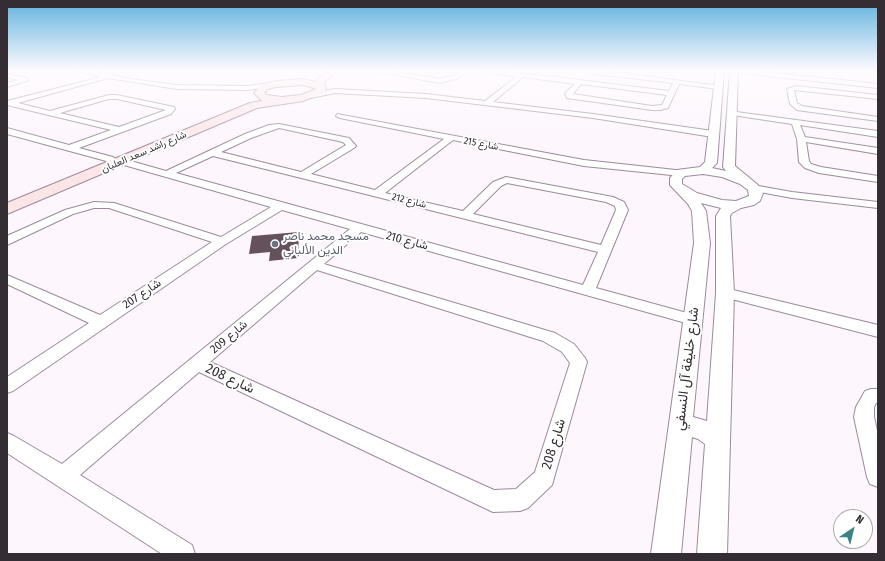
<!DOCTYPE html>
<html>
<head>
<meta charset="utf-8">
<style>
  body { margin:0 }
  #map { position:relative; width:885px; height:561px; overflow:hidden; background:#fdf6fd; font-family:"Fira Sans Condensed",sans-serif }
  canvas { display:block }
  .frame { position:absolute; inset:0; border:8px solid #342d34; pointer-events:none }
  .north { position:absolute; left:833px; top:509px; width:40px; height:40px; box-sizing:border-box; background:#fff; border:1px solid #aeabae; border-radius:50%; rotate:35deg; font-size:11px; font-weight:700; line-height:16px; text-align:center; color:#342d34 }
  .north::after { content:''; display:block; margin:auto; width:14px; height:18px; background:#3b8386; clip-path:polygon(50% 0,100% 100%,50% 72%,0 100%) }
</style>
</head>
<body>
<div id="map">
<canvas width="885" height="561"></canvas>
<div class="frame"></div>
<div class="north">N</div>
</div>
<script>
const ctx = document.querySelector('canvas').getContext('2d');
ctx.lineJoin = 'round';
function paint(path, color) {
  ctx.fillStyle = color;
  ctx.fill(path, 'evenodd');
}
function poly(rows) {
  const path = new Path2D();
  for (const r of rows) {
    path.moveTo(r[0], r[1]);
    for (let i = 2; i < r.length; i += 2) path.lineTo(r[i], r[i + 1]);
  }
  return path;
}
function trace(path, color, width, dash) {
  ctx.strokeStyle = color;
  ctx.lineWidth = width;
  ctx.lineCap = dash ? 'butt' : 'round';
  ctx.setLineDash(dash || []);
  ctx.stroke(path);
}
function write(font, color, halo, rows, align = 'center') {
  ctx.font = font + ' "Fira Sans Condensed",Vazirmatn,sans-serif';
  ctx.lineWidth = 4;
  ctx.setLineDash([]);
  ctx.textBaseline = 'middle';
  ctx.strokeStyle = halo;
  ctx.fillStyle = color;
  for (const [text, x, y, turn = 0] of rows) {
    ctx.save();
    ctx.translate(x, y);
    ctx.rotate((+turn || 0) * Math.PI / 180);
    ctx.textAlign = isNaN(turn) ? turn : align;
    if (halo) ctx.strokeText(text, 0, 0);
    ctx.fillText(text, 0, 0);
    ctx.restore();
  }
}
paint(poly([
  [299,232,298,258,269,261,270,252,249,254,252,236]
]), '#65515c');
const minor = poly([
  [78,71,92,71,131,79,177,85,247,86,270,83,273,85,270,87,247,90,177,89,108,78,18,103,50,111,109,95,117,95,174,107,175,109,171,114,79,148,113,157,115,159,110,162,7,134,7,128,69,145,111,130,7,105,7,101,101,77,78,71],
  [109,99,117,99,166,110,119,127,60,113,109,99],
  [375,71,391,71,440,79,452,76,461,71,469,71,456,79,440,83,375,71],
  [482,71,522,73,669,91,673,83,587,73,584,71,605,71,720,86,721,87,718,89,679,84,668,108,660,110,652,110,567,98,565,93,575,84,523,77,493,102,593,114,713,131,717,134,713,137,593,118,426,98,335,93,311,98,307,96,308,94,335,89,426,94,485,101,516,77,482,71],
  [581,84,667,95,662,105,652,106,573,94,581,84],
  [736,71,759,71,878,84,878,88,739,73,736,71],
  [7,73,28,79,29,80,7,87,7,83,18,80,7,77,7,73],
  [796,86,878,95,878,99,794,90,797,103,802,106,878,117,878,121,797,110,790,104,787,89,796,86],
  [729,111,878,131,878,137,800,125,805,137,878,148,878,154,806,142,809,161,811,164,821,167,878,176,878,182,819,173,805,168,799,162,797,139,792,124,732,115,729,115,729,111],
  [337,114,584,160,685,171,686,173,685,175,681,176,584,166,453,140,385,193,463,211,493,182,506,177,613,197,624,202,628,210,596,288,698,316,701,320,698,324,693,325,361,232,324,264,555,333,574,344,585,358,587,362,552,485,528,508,520,511,493,512,199,372,80,475,192,545,195,554,162,554,7,453,7,433,14,436,62,464,350,229,282,210,226,244,13,391,7,393,7,377,89,323,7,284,7,275,100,315,212,242,109,208,94,208,73,214,7,245,7,236,65,210,94,202,114,203,221,237,271,207,117,163,115,161,120,158,166,171,245,134,269,125,279,124,349,138,356,146,354,148,311,174,375,190,444,139,340,118,336,116,337,114],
  [279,128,343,142,346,145,301,172,221,152,251,138,279,128],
  [213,156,598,252,583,285,176,173,213,156],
  [507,183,606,202,615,206,616,210,601,245,473,214,501,186,507,183],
  [317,270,543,341,562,352,570,363,535,472,516,489,494,490,210,362,317,270],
  [753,185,792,192,878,202,878,208,792,198,749,190,748,188,749,186,753,185],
  [725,288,878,325,878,337,720,296,718,293,720,290,725,288],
  [871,389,878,389,878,403,876,403,874,407,874,417,878,435,878,487,870,484,867,477,854,417,856,407,865,391,871,389]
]);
const tertiary = poly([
  [716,71,724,71,717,163,712,168,726,171,723,167,730,71,738,71,735,166,758,185,763,193,760,201,754,205,741,208,732,213,730,216,734,293,727,554,697,554,705,444,698,439,692,437,681,554,651,554,694,243,692,211,688,204,670,185,670,178,677,170,700,167,705,162,716,71],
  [703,174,722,177,740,184,748,190,749,196,736,201,722,200,697,193,682,184,682,179,685,176,703,174],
  [701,203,721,208,716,216,716,293,707,421,693,417,710,243,706,211,701,203]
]);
const secondary = poly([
  [328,71,338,71,324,82,326,89,323,93,303,101,257,108,7,214,7,203,250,103,262,101,254,93,262,85,276,81,304,79,315,82,318,78,328,71],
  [304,85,316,89,301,95,282,97,267,95,264,93,268,89,276,87,304,85]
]);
trace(minor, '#9c8a9c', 2);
trace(tertiary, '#9c8a9c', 2);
trace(secondary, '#9c8a9c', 2);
paint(minor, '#fff');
paint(tertiary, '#fff');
paint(secondary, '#fce5e7');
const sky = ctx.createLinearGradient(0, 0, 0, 150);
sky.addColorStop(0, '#60b2de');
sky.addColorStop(0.47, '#fefbfe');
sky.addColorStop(1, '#fefbfe00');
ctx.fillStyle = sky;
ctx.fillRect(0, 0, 885, 150);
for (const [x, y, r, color] of [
  [275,244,4,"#6b7280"]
]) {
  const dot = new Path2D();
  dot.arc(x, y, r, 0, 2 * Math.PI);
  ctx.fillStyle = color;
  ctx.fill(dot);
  trace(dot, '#fff', 1.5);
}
write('10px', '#342d34', '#fff', [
  ["شارع 215",481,144,11],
  ["شارع راشد سعد العلبان",144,152,-23],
  ["شارع 212",409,201,14]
]);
write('12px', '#5b616d', '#fff', [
  ["مسجد محمد ناصر",283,237],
  ["الدين الألباني",283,251]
], 'left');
write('12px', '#342d34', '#fff', [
  ["شارع 210",407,241,15],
  ["شارع 207",142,294,-34],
  ["شارع 209",229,337,-40]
]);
write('14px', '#342d34', '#fff', [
  ["شارع خليفة آل النسفي",687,369,-83],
  ["شارع 208",230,379,25],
  ["شارع 208",554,444,-73]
]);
</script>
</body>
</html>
